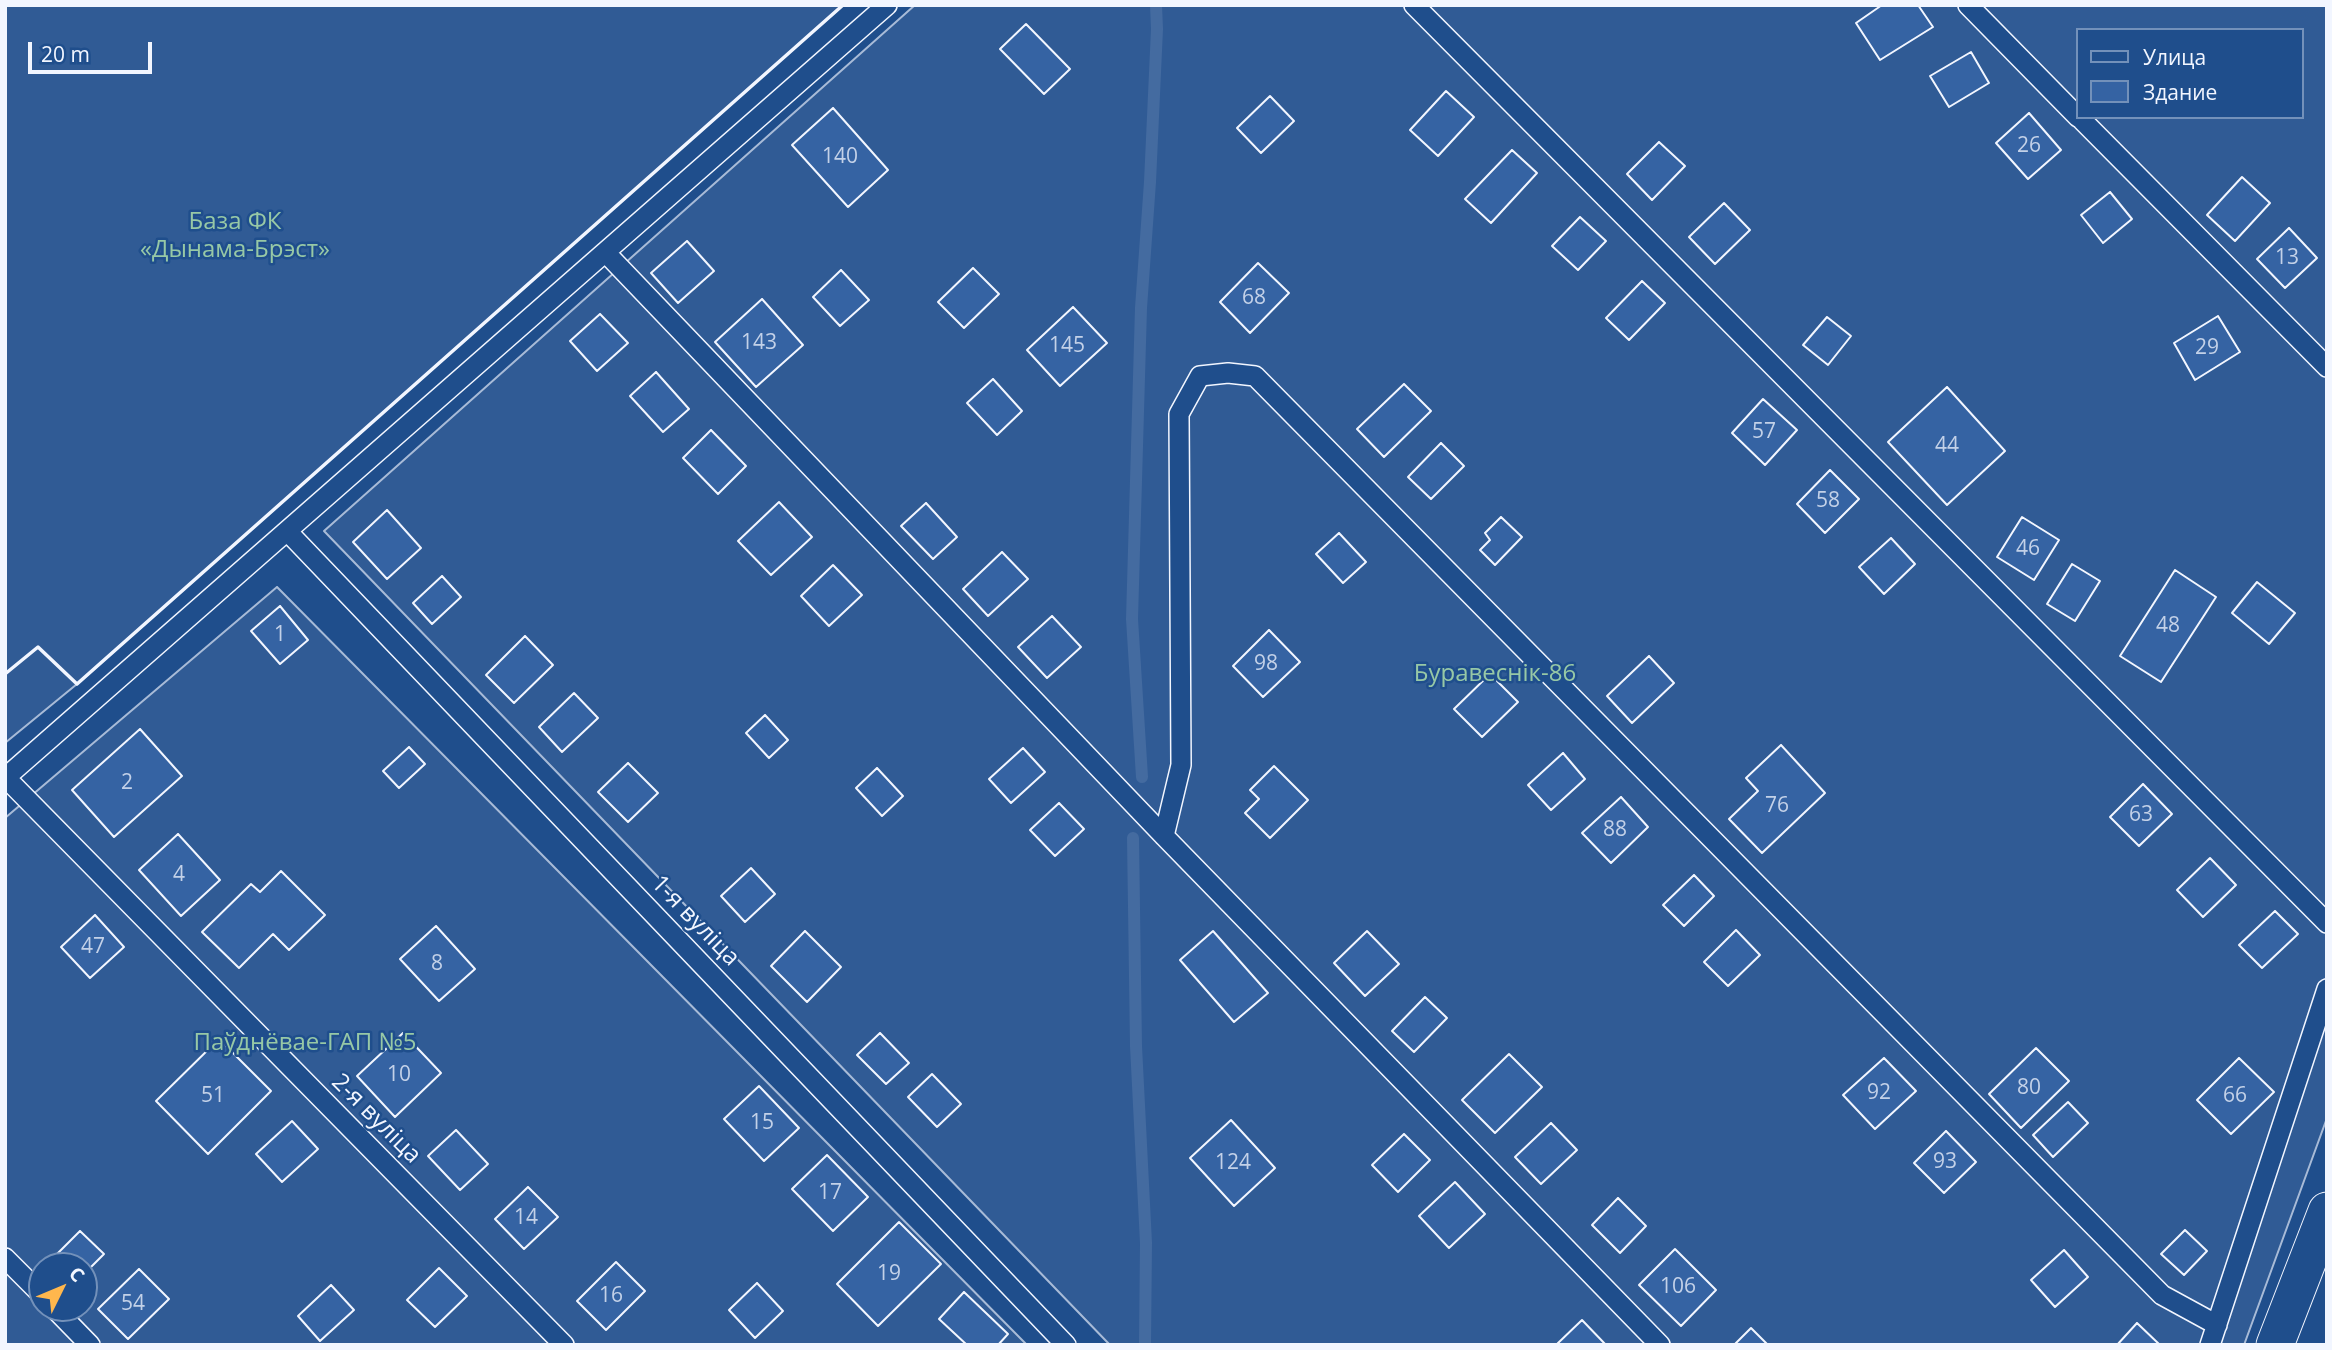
<!DOCTYPE html>
<html>
<head>
<meta charset="utf-8">
<style>
  body { margin:0 }
  #map { position:relative; width:2332px; height:1350px; overflow:hidden; background:#1f4e8c; font-family:"Open Sans",sans-serif }
  canvas { display:block }
  .frame { position:absolute; inset:0; border:7px solid #f2f6ff; pointer-events:none }
  .legend { position:absolute; left:2076px; top:28px; width:228px; height:91px; box-sizing:border-box; background:#1f4e8c; border:2px solid #7391ba; margin:0; padding:9px 12px; list-style:none; font-size:21px; color:#f2f6ff }
  .legend li { display:flex; align-items:center; gap:14px; height:35px }
  .legend b { width:35px; border:2px solid #7391ba }
  .north { position:absolute; left:28px; top:1252px; width:70px; height:70px; box-sizing:border-box; background:#1f4e8c; border:2px solid #7391ba; border-radius:50%; rotate:47deg; font-size:19px; font-weight:700; line-height:28px; text-align:center; color:#f2f6ff }
  .north::after { content:''; display:block; margin:auto; width:24px; height:32px; background:#ffb74d; clip-path:polygon(50% 0,100% 100%,50% 72%,0 100%) }
  .scale { position:absolute; left:28px; top:42px; width:124px; height:32px; box-sizing:border-box; border:4px solid #f2f6ff; border-top:0; padding-left:9px; font-size:21px; line-height:24px; white-space:nowrap; color:#f2f6ff; -webkit-text-stroke:5px #1f4e8c; paint-order:stroke }
</style>
</head>
<body>
<div id="map">
<canvas width="2332" height="1350"></canvas>
<div class="frame"></div>
<ul class="legend">
<li><b style="height:9px;background:#1f4e8c"></b>Улица</li>
<li><b style="height:19px;background:#3563a3"></b>Здание</li>
</ul>
<div class="north">С</div>
<div class="scale">20 m</div>
</div>
<script>
const ctx = document.querySelector('canvas').getContext('2d');
ctx.lineJoin = 'round';
function paint(path, color) {
  ctx.fillStyle = color;
  ctx.fill(path, 'evenodd');
}
function poly(rows) {
  const path = new Path2D();
  for (const r of rows) {
    path.moveTo(r[0], r[1]);
    for (let i = 2; i < r.length; i += 2) path.lineTo(r[i], r[i + 1]);
  }
  return path;
}
function trace(path, color, width, dash) {
  ctx.strokeStyle = color;
  ctx.lineWidth = width;
  ctx.lineCap = dash ? 'butt' : 'round';
  ctx.setLineDash(dash || []);
  ctx.stroke(path);
}
function write(font, color, halo, rows, align = 'center') {
  ctx.font = font + ' "Open Sans",sans-serif';
  ctx.lineWidth = 5;
  ctx.setLineDash([]);
  ctx.textBaseline = 'middle';
  ctx.strokeStyle = halo;
  ctx.fillStyle = color;
  for (const [text, x, y, turn = 0] of rows) {
    ctx.save();
    ctx.translate(x, y);
    ctx.rotate((+turn || 0) * Math.PI / 180);
    ctx.textAlign = isNaN(turn) ? turn : align;
    if (halo) ctx.strokeText(text, 0, 0);
    ctx.fillText(text, 0, 0);
    ctx.restore();
  }
}
const built = poly([
  [5,5,843,5,77,684,5,743,5,5],
  [915,5,2327,5,2327,1118,2244,1345,1110,1345,324,531,915,5],
  [2078,30,2302,30,2302,117,2078,117,2078,30],
  [277,587,1027,1345,5,1345,5,818,277,587],
  [42,1266,84,1266,84,1308,42,1308,42,1266]
]);
paint(built, '#305b95');
trace(built, '#a8bbd7', 2);
trace(poly([
  [1142,777,1132,619,1141,308,1150,182,1157,29,1156,5],
  [1133,838,1136,1046,1146,1243,1145,1345]
]), '#446ba0', 12);
const building = poly([
  [1882,5,1918,5,1933,27,1880,60,1856,23,1882,5],
  [1026,24,1070,69,1044,94,1000,49,1026,24],
  [1971,52,1989,83,1949,107,1930,76,1971,52],
  [1446,91,1474,117,1438,156,1410,130,1446,91],
  [1270,96,1294,121,1261,153,1237,128,1270,96],
  [833,108,888,170,848,207,792,145,833,108],
  [2029,113,2061,150,2028,179,1996,143,2029,113],
  [1659,142,1685,166,1652,200,1627,174,1659,142],
  [1512,150,1537,173,1491,223,1465,199,1512,150],
  [2242,177,2270,203,2235,241,2207,215,2242,177],
  [2110,192,2132,219,2103,243,2081,215,2110,192],
  [1724,203,1750,230,1715,264,1689,237,1724,203],
  [1580,217,1606,241,1578,270,1552,246,1580,217],
  [2289,228,2317,258,2285,288,2257,259,2289,228],
  [687,241,714,271,678,303,651,273,687,241],
  [1258,263,1289,293,1250,333,1220,302,1258,263],
  [973,268,999,294,964,328,938,302,973,268],
  [841,270,869,300,840,326,813,297,841,270],
  [1642,281,1665,303,1629,340,1606,318,1642,281],
  [762,299,803,345,756,387,715,342,762,299],
  [1073,307,1107,343,1060,386,1027,350,1073,307],
  [600,314,628,343,597,371,570,341,600,314],
  [2218,316,2240,352,2195,380,2174,343,2218,316],
  [1827,317,1851,336,1828,365,1803,345,1827,317],
  [656,372,689,409,663,432,630,396,656,372],
  [993,379,1022,411,997,435,967,403,993,379],
  [1404,384,1431,411,1384,457,1357,429,1404,384],
  [1947,387,2005,451,1947,505,1888,442,1947,387],
  [1763,399,1797,430,1765,465,1732,433,1763,399],
  [711,430,746,466,718,494,683,458,711,430],
  [1441,443,1464,466,1431,499,1408,477,1441,443],
  [1830,470,1859,499,1825,533,1797,504,1830,470],
  [779,502,812,537,771,575,738,541,779,502],
  [926,503,957,537,933,559,901,526,926,503],
  [387,510,421,548,387,579,353,542,387,510],
  [1501,517,1522,537,1495,565,1480,550,1490,540,1485,533,1501,517],
  [2022,517,2059,540,2034,580,1997,557,2022,517],
  [1339,533,1366,562,1343,583,1316,554,1339,533],
  [1891,538,1915,564,1884,594,1859,567,1891,538],
  [1002,552,1028,579,988,616,963,589,1002,552],
  [2072,564,2100,581,2075,621,2047,604,2072,564],
  [833,565,862,595,829,626,801,596,833,565],
  [2175,570,2216,597,2161,682,2120,656,2175,570],
  [442,576,461,597,432,624,413,603,442,576],
  [2257,582,2295,613,2269,644,2232,613,2257,582],
  [280,606,308,640,280,664,251,631,280,606],
  [1052,616,1081,647,1047,678,1018,647,1052,616],
  [1269,630,1300,662,1263,697,1233,666,1269,630],
  [525,636,553,665,514,703,486,675,525,636],
  [1649,656,1674,683,1632,723,1607,696,1649,656],
  [1490,674,1518,702,1482,737,1454,709,1490,674],
  [574,693,598,718,562,752,539,727,574,693],
  [765,715,788,740,769,758,746,733,765,715],
  [140,729,182,776,114,837,72,790,140,729],
  [1781,745,1825,793,1762,853,1729,819,1758,791,1746,778,1781,745],
  [409,747,425,764,399,788,383,771,409,747],
  [1023,748,1045,772,1011,803,989,779,1023,748],
  [1563,753,1585,779,1551,810,1528,785,1563,753],
  [628,763,658,793,628,822,598,792,628,763],
  [1274,766,1308,800,1270,838,1245,813,1259,799,1250,790,1274,766],
  [877,768,903,796,882,816,856,788,877,768],
  [2143,784,2172,814,2139,846,2110,817,2143,784],
  [1621,797,1648,827,1611,863,1582,833,1621,797],
  [1059,803,1084,829,1055,856,1030,830,1059,803],
  [178,834,220,880,181,916,139,870,178,834],
  [2210,858,2236,885,2203,917,2177,890,2210,858],
  [751,868,775,894,745,922,721,896,751,868],
  [281,871,325,915,289,950,273,934,239,968,202,932,251,884,260,892,281,871],
  [1694,875,1714,896,1684,926,1663,905,1694,875],
  [2275,911,2298,934,2262,968,2239,945,2275,911],
  [95,915,124,947,90,978,61,947,95,915],
  [436,926,475,969,439,1001,400,959,436,926],
  [1736,930,1760,955,1728,986,1704,962,1736,930],
  [805,931,841,967,807,1002,771,966,805,931],
  [1213,931,1268,993,1234,1022,1180,960,1213,931],
  [1367,931,1399,964,1365,996,1334,963,1367,931],
  [1425,997,1447,1018,1414,1052,1392,1031,1425,997],
  [403,1033,441,1073,395,1117,357,1076,403,1033],
  [880,1033,909,1063,886,1084,857,1055,880,1033],
  [219,1039,271,1091,208,1154,156,1101,219,1039],
  [2036,1048,2069,1081,2021,1128,1989,1094,2036,1048],
  [1509,1054,1542,1087,1495,1133,1462,1100,1509,1054],
  [1884,1058,1916,1091,1875,1129,1843,1095,1884,1058],
  [2239,1058,2274,1092,2231,1134,2197,1100,2239,1058],
  [932,1074,961,1104,937,1127,908,1097,932,1074],
  [759,1086,799,1128,764,1161,724,1119,759,1086],
  [2068,1102,2088,1123,2053,1157,2033,1135,2068,1102],
  [1231,1120,1275,1168,1234,1206,1190,1158,1231,1120],
  [292,1121,318,1149,282,1182,256,1154,292,1121],
  [1551,1123,1577,1150,1541,1184,1515,1157,1551,1123],
  [456,1130,488,1164,460,1190,428,1156,456,1130],
  [1946,1131,1976,1162,1944,1193,1914,1163,1946,1131],
  [1404,1134,1430,1160,1398,1192,1372,1165,1404,1134],
  [827,1155,868,1197,833,1231,792,1189,827,1155],
  [1455,1182,1485,1214,1449,1248,1419,1216,1455,1182],
  [528,1187,558,1217,524,1249,495,1219,528,1187],
  [1618,1198,1646,1226,1620,1253,1592,1225,1618,1198],
  [899,1222,941,1264,878,1326,837,1284,899,1222],
  [2185,1230,2207,1251,2184,1275,2161,1254,2185,1230],
  [80,1231,104,1254,84,1274,84,1266,57,1266,51,1260,80,1231],
  [1675,1249,1716,1290,1681,1326,1639,1285,1675,1249],
  [2064,1250,2088,1277,2055,1307,2031,1280,2064,1250],
  [616,1262,645,1291,606,1330,577,1301,616,1262],
  [439,1268,467,1296,435,1327,407,1300,439,1268],
  [139,1269,169,1299,128,1339,98,1309,139,1269],
  [757,1283,783,1311,755,1338,729,1310,757,1283],
  [331,1285,354,1310,320,1341,298,1316,331,1285],
  [964,1292,1008,1334,998,1345,967,1345,939,1319,964,1292],
  [1582,1320,1606,1345,1556,1345,1582,1320],
  [2137,1323,2160,1345,2117,1345,2137,1323],
  [1751,1328,1768,1345,1734,1345,1751,1328]
]);
paint(building, '#3563a3');
trace(building, '#f2f6ff', 2);
const service = poly([
  [1414,5,2327,923],
  [1968,5,2078,117],
  [2079,117,2327,367],
  [606,253,1164,836,1660,1345],
  [288,532,1066,1345],
  [5,778,887,5],
  [6,778,564,1345],
  [1164,836,1181,765,1179,414,1200,376,1228,373,1255,376,2162,1295,2217,1325],
  [5,1258,42,1295],
  [54,1308,90,1345],
  [2210,1345,2327,989]
]);
const minor = poly([
  [2275,1345,2327,1211]
]);
trace(service, '#f2f6ff', 22);
trace(minor, '#f2f6ff', 39);
trace(service, '#1f4e8c', 19);
trace(minor, '#1f4e8c', 37);
trace(poly([
  [5,674,38,647,77,684,843,5]
]), '#f2f6ff', 3.5);
write('21px', '#c3d1e8', null, [
  ["26",2029,146],
  ["140",840,157],
  ["13",2287,258],
  ["68",1254,298],
  ["143",759,343],
  ["145",1067,346],
  ["29",2207,348],
  ["57",1764,432],
  ["44",1947,446],
  ["58",1828,501],
  ["46",2028,549],
  ["48",2168,626],
  ["1",280,635],
  ["98",1266,664],
  ["2",127,783],
  ["76",1777,806],
  ["63",2141,815],
  ["88",1615,830],
  ["4",179,875],
  ["47",93,947],
  ["8",437,964],
  ["10",399,1075],
  ["80",2029,1088],
  ["92",1879,1093],
  ["51",213,1096],
  ["66",2235,1096],
  ["15",762,1123],
  ["93",1945,1162],
  ["124",1233,1163],
  ["17",830,1193],
  ["14",526,1218],
  ["19",889,1274],
  ["106",1678,1287],
  ["16",611,1296],
  ["54",133,1304]
]);
write('24px', '#97c8a6', '#1f4e8c', [
  ["База ФК",235,222],
  ["«Дынама-Брэст»",235,250],
  ["Буравеснік-86",1495,674],
  ["Паўднёвае-ГАП №5",305,1043]
]);
write('24px', '#f2f6ff', '#1f4e8c', [
  ["1-я вуліца",695,921,46],
  ["2-я вуліца",376,1119,45]
]);
</script>
</body>
</html>
